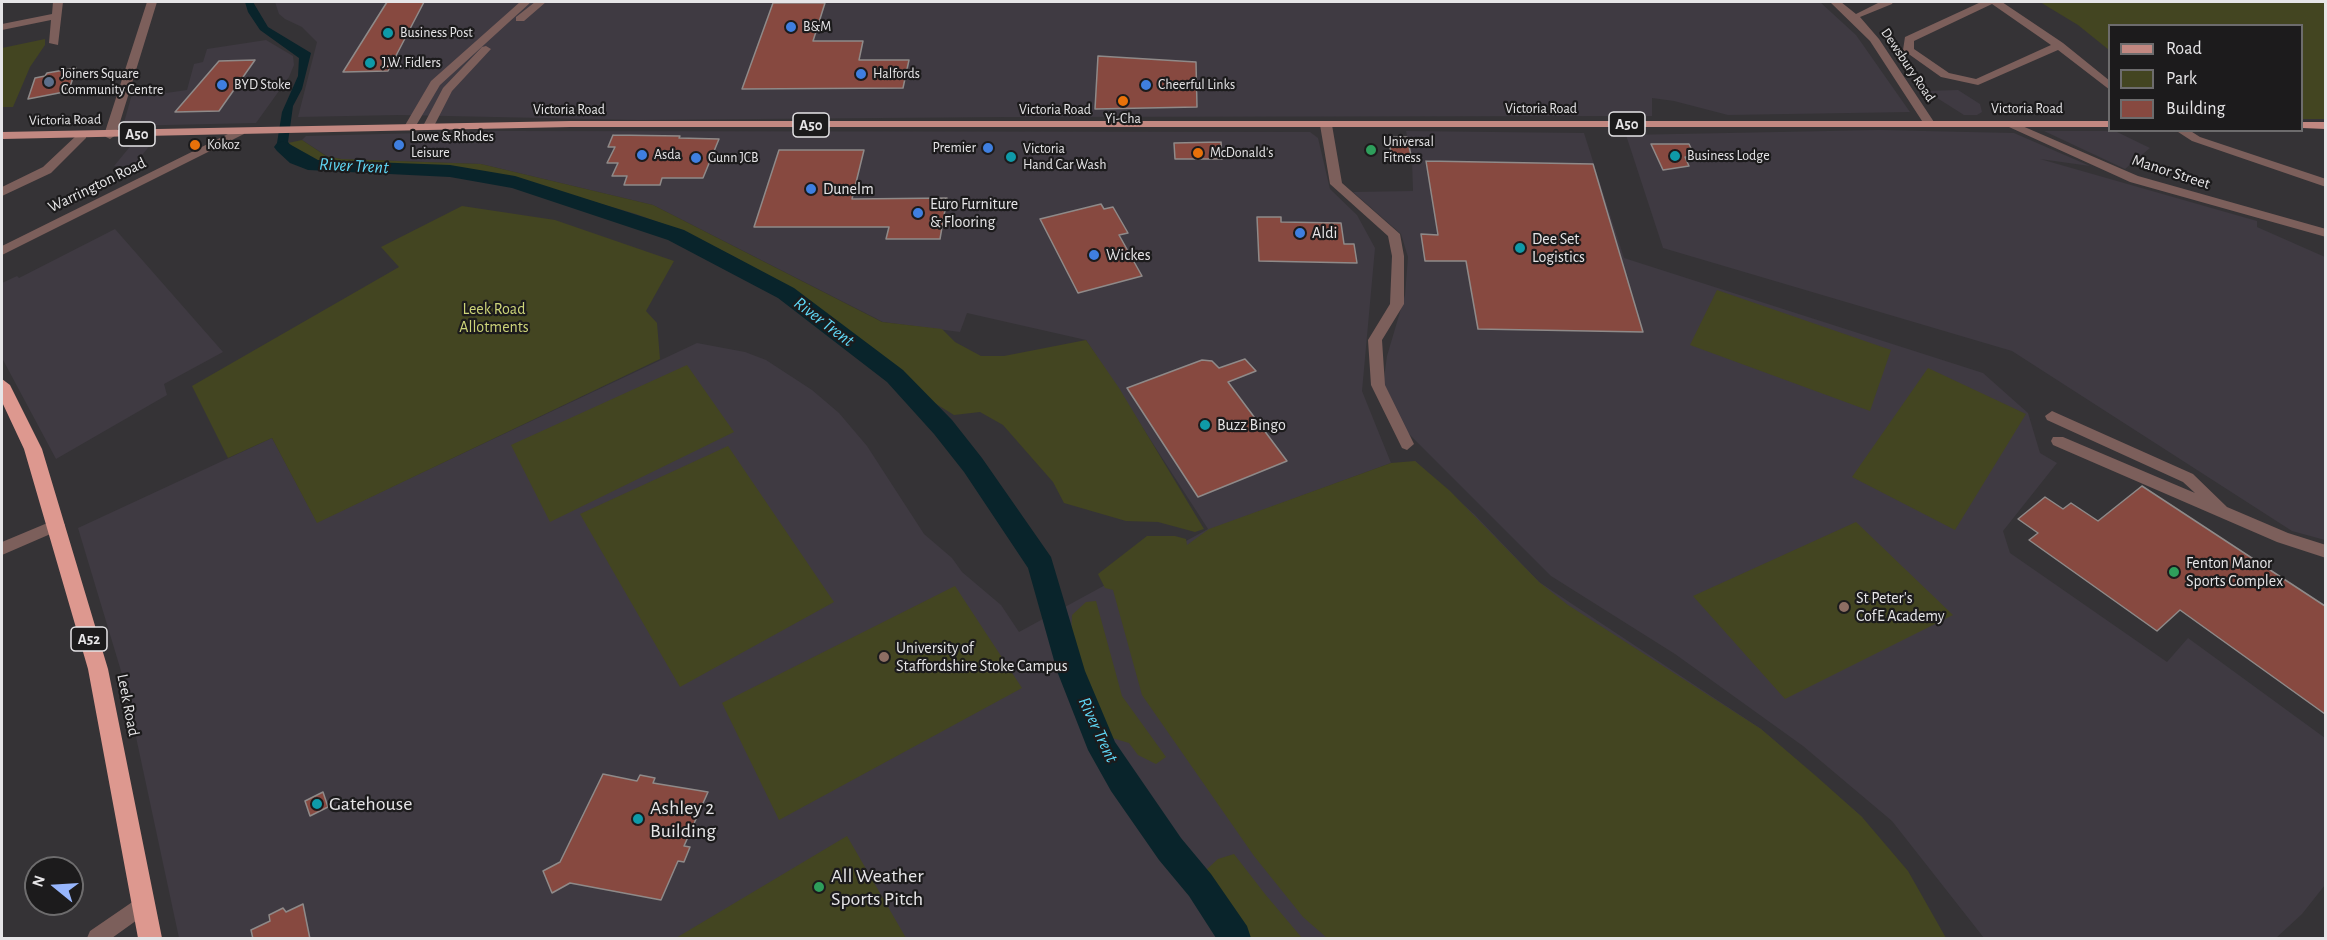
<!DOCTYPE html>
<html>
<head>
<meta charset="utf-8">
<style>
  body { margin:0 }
  #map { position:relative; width:2327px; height:940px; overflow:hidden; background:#353336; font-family:"Alegreya Sans",sans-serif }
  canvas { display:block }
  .frame { position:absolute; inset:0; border:3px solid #e6e5e7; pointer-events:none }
  .legend { position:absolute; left:2108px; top:24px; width:195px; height:108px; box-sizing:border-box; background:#1c1b1c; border:2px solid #6d6c6d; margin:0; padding:8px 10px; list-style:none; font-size:18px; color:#e6e5e7 }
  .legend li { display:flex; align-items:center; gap:12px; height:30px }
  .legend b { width:30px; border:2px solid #6d6c6d }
  .north { position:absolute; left:24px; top:856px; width:60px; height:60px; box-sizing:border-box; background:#1c1b1c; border:2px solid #6d6c6d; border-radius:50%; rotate:288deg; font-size:16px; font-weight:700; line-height:24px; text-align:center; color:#e6e5e7 }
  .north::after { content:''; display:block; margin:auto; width:21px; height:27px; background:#97b6fd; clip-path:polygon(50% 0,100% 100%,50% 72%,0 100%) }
</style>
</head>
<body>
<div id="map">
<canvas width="2327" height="940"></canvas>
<div class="frame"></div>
<ul class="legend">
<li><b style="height:8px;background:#c28881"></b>Road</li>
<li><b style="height:16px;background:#434521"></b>Park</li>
<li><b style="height:16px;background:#874940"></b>Building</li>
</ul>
<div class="north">N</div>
</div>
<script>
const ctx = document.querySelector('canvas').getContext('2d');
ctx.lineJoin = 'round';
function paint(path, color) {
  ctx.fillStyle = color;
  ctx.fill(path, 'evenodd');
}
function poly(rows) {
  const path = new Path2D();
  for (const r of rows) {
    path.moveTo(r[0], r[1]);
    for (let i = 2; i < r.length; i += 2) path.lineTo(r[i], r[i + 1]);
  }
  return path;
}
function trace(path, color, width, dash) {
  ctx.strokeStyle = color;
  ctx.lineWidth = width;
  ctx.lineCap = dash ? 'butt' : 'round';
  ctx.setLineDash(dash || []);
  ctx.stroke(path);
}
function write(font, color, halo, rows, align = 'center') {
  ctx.font = font + ' "Alegreya Sans",sans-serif';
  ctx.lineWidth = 4.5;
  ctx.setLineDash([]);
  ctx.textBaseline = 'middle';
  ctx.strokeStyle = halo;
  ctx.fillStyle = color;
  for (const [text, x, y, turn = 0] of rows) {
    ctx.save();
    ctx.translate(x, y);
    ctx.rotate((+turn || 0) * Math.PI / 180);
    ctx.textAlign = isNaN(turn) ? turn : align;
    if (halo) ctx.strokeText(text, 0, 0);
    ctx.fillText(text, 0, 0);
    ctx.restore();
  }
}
paint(poly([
  [275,2,1820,2,1856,35,1910,112,1728,115,1674,101,1652,98,1652,116,1005,117,638,120,399,115,298,117,317,42,302,27,285,19,279,14],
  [266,40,293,56,294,65,289,77,256,123,123,126,132,94,163,89,166,93,187,90,194,64,203,62,207,49],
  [1958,90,1980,104,1982,112,1977,115,1964,115,1926,91],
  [1879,130,2014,133,2090,166,2040,159,2257,221,2257,227,2325,257,2325,540,2292,531,2012,351,1663,248,1626,135],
  [497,131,1310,132,1318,138,1330,189,1357,215,1375,248,1362,391,1391,463,1239,519,1415,461,1475,515,1539,582,1761,729,1862,817,1944,938,179,938,124,681,78,528,272,438,317,522,697,343,745,352,766,360,812,390,839,413,867,446,924,534,952,558,962,572,1001,605,1019,632,1208,529,1086,340,967,313,960,332,883,322,653,205,481,164,341,159,327,156,302,140,306,136],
  [1406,131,1584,133,1624,258,1983,373,2028,413,2040,453,2057,463,2003,531,2010,553,2167,662,2188,638,2325,738,2325,885,2302,914,2276,938,1984,938,1892,821,1803,746,1675,654,1551,576,1404,429,1383,385,1387,356,1405,295,1408,257,1401,234,1353,192,1413,191,1412,161],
  [2044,131,2115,131,2150,148,2125,169],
  [133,143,152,143,133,166,114,166],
  [115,229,223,352,164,384,167,395,56,459,2,358,2,283,17,276,19,278]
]), '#3f3a42');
paint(poly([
  [2040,2,2325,2,2325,119,2302,119,2302,26,2110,26,2109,50,2078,25],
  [45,39,45,45,30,67,13,107,2,107,2,48],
  [302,140,326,156,341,159,481,164,653,205,882,322,942,329,955,342,981,356,1004,356,1086,340,1119,388,1204,529,1195,532,1158,522,1126,521,1064,503,1053,482,1003,425,980,412,954,415,933,402,873,348,787,287,733,256,677,229,636,214,522,181,466,169,360,166,310,160,299,155,288,143],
  [462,206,555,220,674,261,646,311,657,323,660,359,317,523,272,438,228,458,192,386,399,267,381,247],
  [1717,290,1891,350,1870,411,1690,345],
  [687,365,734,432,550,522,511,445],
  [1928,368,2026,414,1955,530,1852,477],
  [728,446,834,602,680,687,580,514],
  [1415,461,1450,491,1539,582,1568,605,1761,729,1816,776,1862,817,1908,871,1946,938,1327,938,1303,917,1254,856,1142,695,1113,590,1105,588,1098,574,1147,536,1175,536,1186,539,1187,545,1209,529,1391,463],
  [1856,522,1953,615,1785,699,1693,596],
  [955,586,1022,688,779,820,722,703],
  [1096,601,1122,696,1166,757,1156,764,1138,755,1129,743,1109,737,1083,681,1071,641,1072,615,1086,602],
  [847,836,906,938,676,938],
  [1234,854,1265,894,1302,938,1238,938,1206,870,1218,859]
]), '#434521');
paint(poly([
  [245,2,253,2,268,27,311,53,302,89,293,106,288,142,299,155,310,160,312,169,294,163,282,152,277,143,282,112,298,76,299,58,260,30,248,12]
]), '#09242b');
paint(poly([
  [284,141,318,160,450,165,515,176,684,230,794,288,903,370,952,420,982,458,1051,557,1085,671,1115,742,1181,838,1211,874,1247,926,1251,938,1216,938,1189,896,1159,860,1111,791,1088,750,1057,671,1028,568,964,472,934,434,887,382,778,298,668,240,512,188,450,177,308,170,290,163,277,151,274,147,277,143,284,141]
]), '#09242b');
const building = poly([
  [387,2,424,2,388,71,343,72,387,2],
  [773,3,825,3,813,41,863,41,859,60,909,60,903,88,742,89,773,3],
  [1098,56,1196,62,1197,107,1095,109,1098,56],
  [255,60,219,111,175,112,219,61,255,60],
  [76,68,70,87,66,87,64,92,28,99,35,78,45,76,47,73,76,68],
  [613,135,680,136,679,138,719,139,703,178,662,178,660,185,624,185,627,176,612,176,618,163,607,163,615,147,608,147,613,135],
  [1391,137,1407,137,1412,160,1393,160,1388,140,1391,140,1391,137],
  [1221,142,1222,159,1175,159,1174,143,1221,142],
  [1651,144,1689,144,1695,157,1685,157,1689,166,1663,170,1651,144],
  [779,150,864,150,852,199,947,198,940,239,886,239,889,227,754,227,779,150],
  [1426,161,1593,164,1643,332,1478,329,1466,261,1425,261,1421,234,1438,235,1426,161],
  [1101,204,1104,209,1113,207,1128,233,1119,235,1142,276,1078,293,1040,219,1101,204],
  [1257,217,1281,217,1281,222,1341,223,1344,244,1354,244,1357,263,1259,261,1257,217],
  [1245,359,1256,371,1228,382,1287,461,1198,497,1127,388,1202,360,1212,361,1219,368,1245,359],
  [2142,486,2325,606,2325,714,2180,610,2157,631,2029,540,2038,533,2018,519,2045,497,2063,509,2071,503,2098,521,2142,486],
  [603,774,637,781,640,775,655,778,653,783,708,792,684,846,690,847,684,862,678,861,661,900,570,883,552,893,543,871,560,862,603,774],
  [323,792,328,807,310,816,305,801,323,792],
  [303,904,310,939,253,939,251,930,270,921,269,915,283,908,286,912,303,904]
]);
paint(building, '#874940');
trace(building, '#8f8a89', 1.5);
paint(poly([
  [53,2,63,2,58,45,49,43,51,20,2,30,2,24,52,14,53,2],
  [147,2,157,2,116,135,110,139,106,137,104,135,147,2],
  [520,2,531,2,440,85,414,129,406,129,404,127,431,81,520,2],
  [535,2,546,2,524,21,516,21,516,17,535,2],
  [1830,2,1841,2,1856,14,1880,2,1893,2,1892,4,1860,17,1879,39,1934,122,1932,124,1924,124,1870,41,1830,2],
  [1981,2,2002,2,2063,43,2110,81,2110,90,2058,50,1978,85,1941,77,1903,50,1905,37,1981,2],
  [1992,4,2051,45,1976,79,1949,73,1914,49,1914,41,1992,4],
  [486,46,491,49,452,91,433,128,425,128,423,126,443,88,482,47,486,46],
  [1326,122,1332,125,1342,183,1400,234,1404,256,1404,304,1382,340,1385,385,1414,444,1407,450,1402,448,1371,385,1368,340,1390,304,1392,256,1388,236,1330,184,1320,125,1326,122],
  [2013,122,2138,176,2326,229,2326,237,2130,182,2009,127,2007,125,2013,122],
  [240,128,244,130,244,134,2,255,2,246,240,128],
  [2175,130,2189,130,2200,137,2326,179,2326,187,2192,141,2175,130],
  [82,132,86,134,86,138,51,173,2,196,2,187,43,167,78,134,82,132],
  [2052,411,2193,474,2227,507,2288,533,2326,545,2326,558,2277,542,2053,445,2051,441,2053,437,2063,437,2195,493,2183,482,2047,420,2045,416,2052,411],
  [57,519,62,521,65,525,62,529,2,555,2,542,57,519],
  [144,894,151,896,154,903,151,910,112,938,87,938,90,931,144,894]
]), '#7c5f5b');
paint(poly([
  [570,121,2110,121,2110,127,570,127,2,139,2,132,570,121],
  [2302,122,2326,122,2326,129,2302,128,2302,122]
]), '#c28881');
paint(poly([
  [2,379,10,385,42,449,108,669,162,938,138,938,88,669,24,449,2,402,2,379]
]), '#dd988f');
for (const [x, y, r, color] of [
  [791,27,6,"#3f7fe0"],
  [388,33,6,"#0f9aa8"],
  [370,63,6,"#0f9aa8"],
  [861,74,6,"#3f7fe0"],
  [49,82,6,"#5c6f8a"],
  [222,85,6,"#3f7fe0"],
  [1146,85,6,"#3f7fe0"],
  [1123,101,6,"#e8710a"],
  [195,145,6,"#e8710a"],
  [399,145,6,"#3f7fe0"],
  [988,148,6,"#3f7fe0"],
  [1371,150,6,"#2e9e5b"],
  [1198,153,6,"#e8710a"],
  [642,155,6,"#3f7fe0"],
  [1675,156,6,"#0f9aa8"],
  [1011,157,6,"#0f9aa8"],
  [696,158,6,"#3f7fe0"],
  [811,189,6,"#3f7fe0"],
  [918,213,6,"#3f7fe0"],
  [1300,233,6,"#3f7fe0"],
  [1520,248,6,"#0f9aa8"],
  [1094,255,6,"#3f7fe0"],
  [1205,425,6,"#0f9aa8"],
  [2174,572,6,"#2e9e5b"],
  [1844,607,6,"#8d6e63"],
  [884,657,6,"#8d6e63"],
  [317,804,6,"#0f9aa8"],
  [638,819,6,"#0f9aa8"],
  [819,887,6,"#2e9e5b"]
]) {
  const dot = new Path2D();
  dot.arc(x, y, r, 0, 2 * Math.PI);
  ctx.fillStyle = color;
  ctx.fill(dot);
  trace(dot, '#1c1b1c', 2);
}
write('14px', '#e6e5e7', '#1c1b1c', [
  ["B&M",803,27],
  ["Business Post",400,33],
  ["J.W. Fidlers",382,63],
  ["Joiners Square",61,74],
  ["Community Centre",61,90],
  ["Halfords",873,74],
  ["BYD Stoke",234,85],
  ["Cheerful Links",1158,85],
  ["Yi-Cha",1123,119,"center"],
  ["Lowe & Rhodes",411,137],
  ["Leisure",411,153],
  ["Universal",1383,142],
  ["Fitness",1383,158],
  ["Kokoz",207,145],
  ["Premier",976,148,"right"],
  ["Victoria",1023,149],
  ["Hand Car Wash",1023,165],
  ["McDonald's",1210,153],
  ["Asda",654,155],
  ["Business Lodge",1687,156],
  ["Gunn JCB",708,158]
], 'left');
write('14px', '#e6e5e7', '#1c1b1c', [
  ["Dewsbury Road",1908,65,56],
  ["Victoria Road",1541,109],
  ["Victoria Road",2027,109],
  ["Victoria Road",569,110],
  ["Victoria Road",1055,110],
  ["Victoria Road",65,120,-1]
]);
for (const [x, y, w] of [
  [1627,124,36],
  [811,125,36],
  [137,134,36],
  [89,639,36]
]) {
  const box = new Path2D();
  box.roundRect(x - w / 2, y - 12, w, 24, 4.5);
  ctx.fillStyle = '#1c1b1c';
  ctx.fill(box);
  trace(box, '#e6e5e7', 1.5);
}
write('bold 15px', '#e6e5e7', null, [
  ["A50",1627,124],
  ["A50",811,125],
  ["A50",137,134],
  ["A52",89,639]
]);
write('16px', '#e6e5e7', '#1c1b1c', [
  ["Manor Street",2171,172,18],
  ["Warrington Road",97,185,-26],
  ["Leek Road",128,705,79]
]);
write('16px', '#e6e5e7', '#1c1b1c', [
  ["Dunelm",823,189],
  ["Euro Furniture",930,204],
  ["& Flooring",930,222],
  ["Aldi",1312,233],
  ["Dee Set",1532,239],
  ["Logistics",1532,257],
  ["Wickes",1106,255],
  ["Buzz Bingo",1217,425],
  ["Fenton Manor",2186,563],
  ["Sports Complex",2186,581],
  ["St Peter's",1856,598],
  ["CofE Academy",1856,616],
  ["University of",896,648],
  ["Staffordshire Stoke Campus",896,666]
], 'left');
write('16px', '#cdd479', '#1c1b1c', [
  ["Leek Road",494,309],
  ["Allotments",494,327]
]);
write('italic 18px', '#5fd8f7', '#1c1b1c', [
  ["River Trent",354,166,3],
  ["River Trent",824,322,37],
  ["River Trent",1098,730,65]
]);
write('20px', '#e6e5e7', '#1c1b1c', [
  ["Gatehouse",329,804],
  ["Ashley 2",650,808],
  ["Building",650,831],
  ["All Weather",831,876],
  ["Sports Pitch",831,899]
], 'left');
</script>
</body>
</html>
